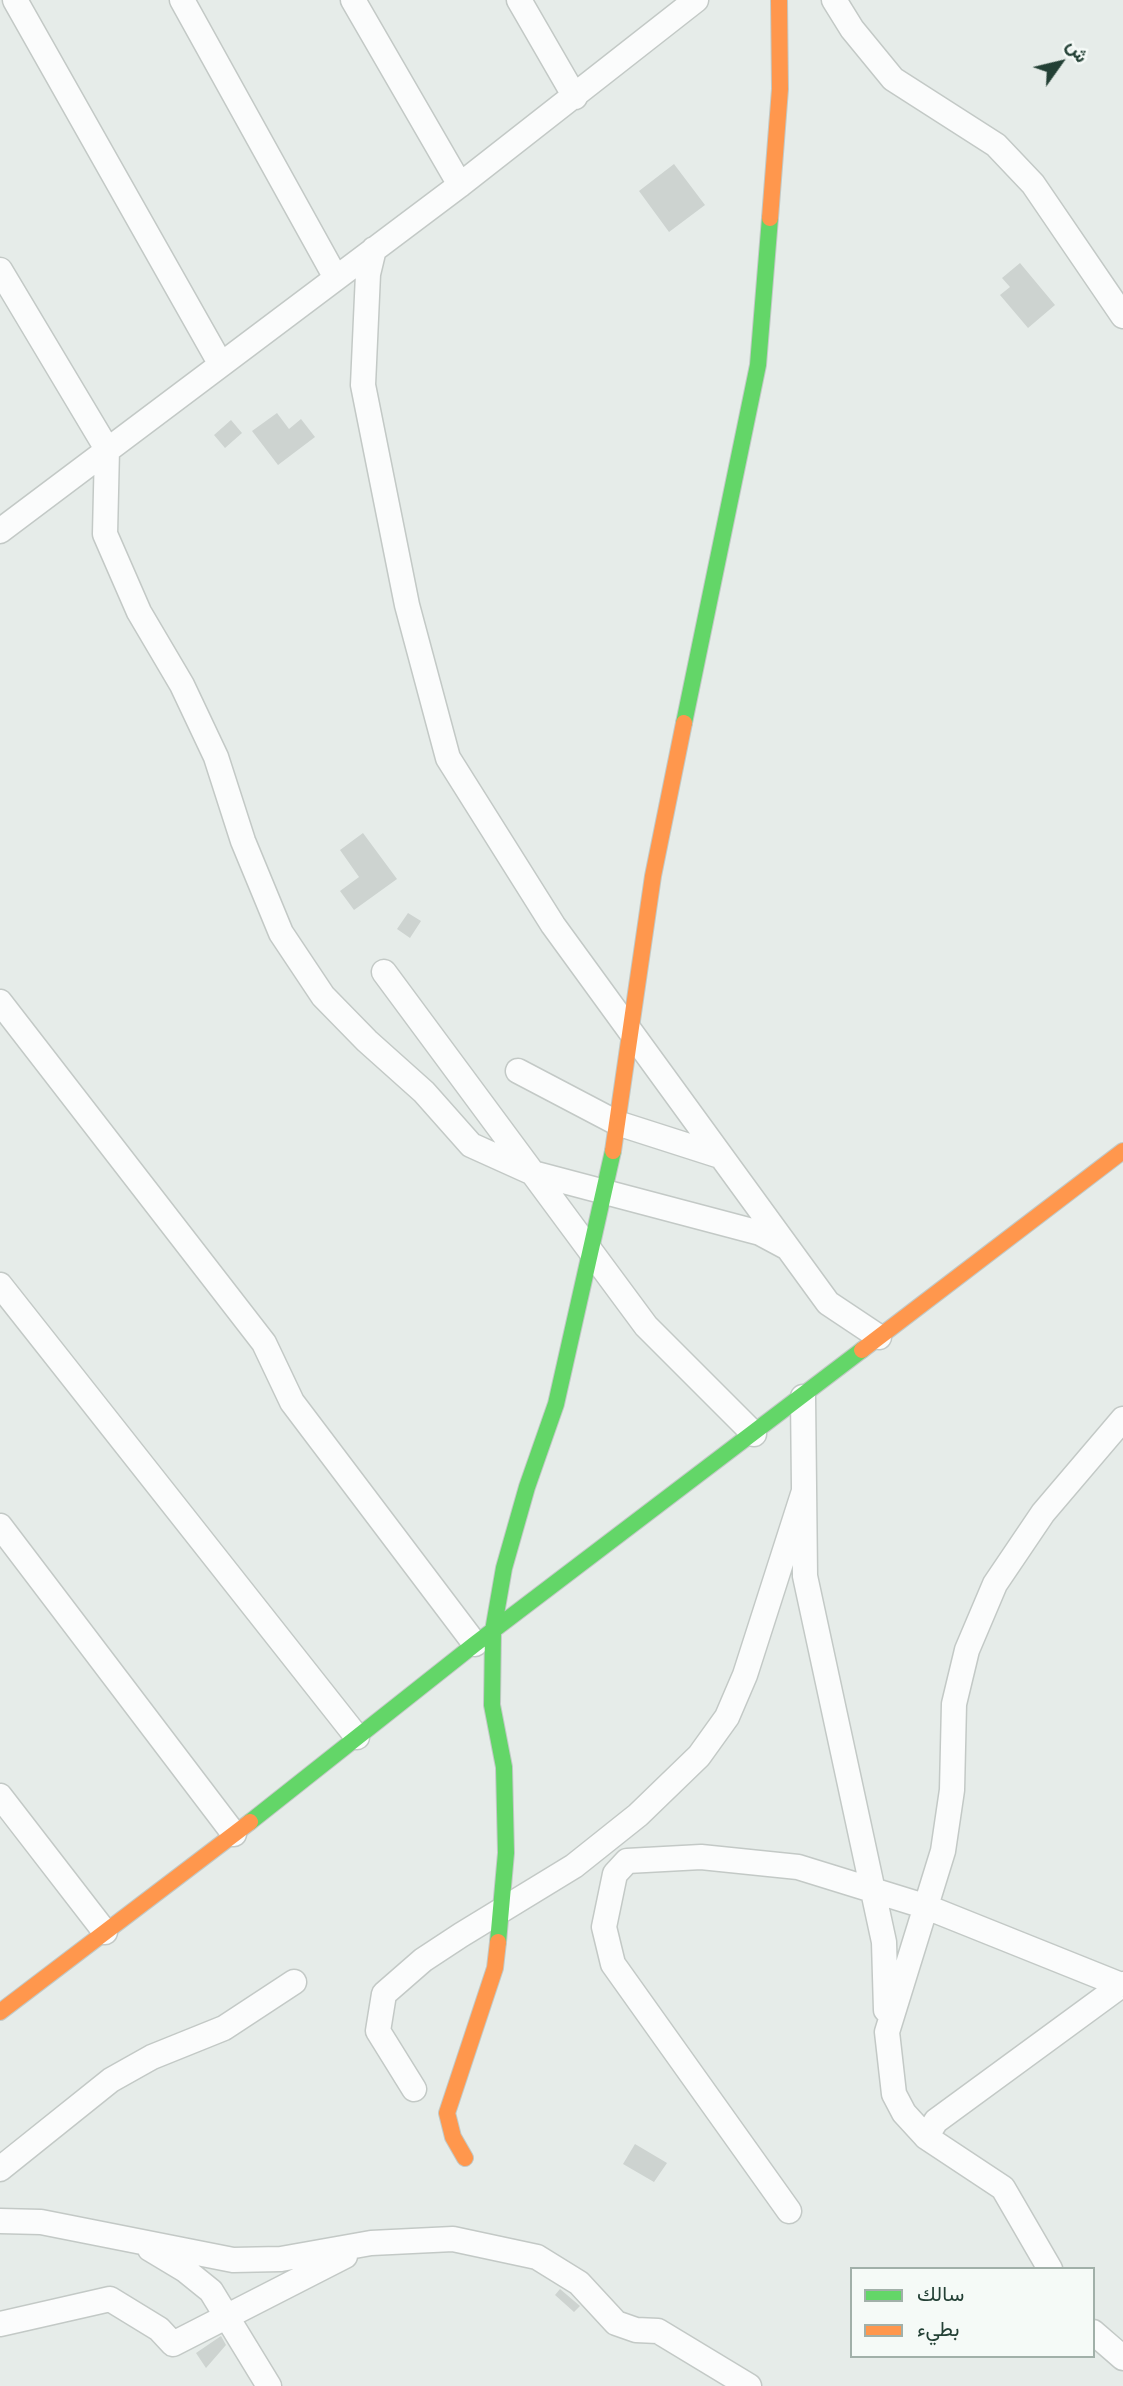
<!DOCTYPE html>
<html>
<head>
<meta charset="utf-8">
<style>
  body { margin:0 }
  #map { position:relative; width:1123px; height:2386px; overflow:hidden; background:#e6ece9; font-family:Helvetica,Vazirmatn,sans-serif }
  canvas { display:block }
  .legend { position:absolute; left:850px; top:2267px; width:245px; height:91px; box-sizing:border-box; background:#f5faf7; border:2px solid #a1b0a9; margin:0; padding:9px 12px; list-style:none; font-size:21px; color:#234035 }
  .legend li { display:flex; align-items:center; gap:14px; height:35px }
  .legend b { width:35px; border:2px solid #a1b0a9 }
  .north { position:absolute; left:1025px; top:28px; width:70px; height:70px; -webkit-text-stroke:5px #f5faf7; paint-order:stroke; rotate:56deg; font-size:19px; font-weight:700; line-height:28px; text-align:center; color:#234035 }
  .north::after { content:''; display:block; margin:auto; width:24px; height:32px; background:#234035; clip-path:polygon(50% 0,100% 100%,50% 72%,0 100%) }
</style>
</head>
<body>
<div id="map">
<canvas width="1123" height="2386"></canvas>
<ul class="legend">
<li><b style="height:9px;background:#63d668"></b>سالك</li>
<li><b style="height:9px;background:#ff974d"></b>بطيء</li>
</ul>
<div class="north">ش</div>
</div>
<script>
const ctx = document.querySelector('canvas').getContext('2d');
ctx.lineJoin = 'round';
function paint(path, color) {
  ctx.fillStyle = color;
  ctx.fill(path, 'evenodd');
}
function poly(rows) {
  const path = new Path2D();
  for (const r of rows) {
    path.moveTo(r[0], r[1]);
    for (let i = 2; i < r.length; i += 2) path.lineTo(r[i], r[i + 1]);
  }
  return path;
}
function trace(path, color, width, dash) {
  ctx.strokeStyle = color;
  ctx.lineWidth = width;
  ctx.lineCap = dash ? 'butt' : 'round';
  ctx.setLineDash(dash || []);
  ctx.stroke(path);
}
paint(poly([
  [674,164,705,205,669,232,639,191],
  [1020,263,1055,305,1028,328,1000,295,1010,287,1002,278],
  [277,413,289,429,301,419,315,437,278,465,252,431],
  [231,420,242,433,225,448,214,435],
  [363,833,397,879,354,910,340,891,359,877,340,850],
  [408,913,421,921,410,938,397,929],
  [635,2144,667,2163,654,2182,623,2164],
  [560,2289,580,2306,574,2312,555,2295],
  [221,2336,226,2345,206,2368,196,2353]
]), '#cdd3d0');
const street = poly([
  [15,0,220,363],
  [182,0,336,278],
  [353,0,460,185],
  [519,0,575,97],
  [834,0,852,29,893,79,996,145,1033,184,1123,316],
  [374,249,368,274,363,385,407,605,448,758,553,925,828,1303,879,1337],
  [0,270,107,449,105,534,139,612,182,685,216,757,243,841,281,933,323,996,367,1041,424,1092,471,1145,533,1173,760,1233,788,1248],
  [0,531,460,185,696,0],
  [384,972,646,1326,754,1434],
  [0,1002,264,1343,292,1402,475,1644],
  [518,1071,617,1123,720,1156],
  [0,1285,357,1737],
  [803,1397,805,1576,884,1942,886,2010],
  [0,1526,234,1834],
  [0,1796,105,1932],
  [414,2089,378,2031,384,1994,423,1960,461,1935,574,1866,638,1815,699,1756,727,1717,745,1675,804,1491],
  [926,2137,936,2121,1123,1984],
  [0,2169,111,2080,152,2057,224,2028,294,1982],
  [789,2211,613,1964,604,1927,615,1874,627,1861,701,1857,798,1867,924,1906,1121,1985],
  [0,2221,41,2222,233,2260,281,2259,371,2243,453,2239,537,2257,579,2283,616,2323,636,2330,658,2331,749,2386],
  [150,2249,185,2270,211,2291,269,2386],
  [1050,2269,1003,2188,926,2137,904,2113,894,2094,887,2032,943,1851,952,1790,954,1704,967,1650,995,1584,1043,1513,1123,1419],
  [0,2324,110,2299,159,2329,173,2344,345,2256],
  [1093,2332,1123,2358]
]);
const fast = poly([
  [684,723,758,365,770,218],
  [250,1822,475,1644,862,1350],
  [498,1942,506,1853,504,1767,492,1705,493,1631,504,1568,527,1487,556,1404,613,1151]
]);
const slow = poly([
  [770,218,780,89,779,0],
  [613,1151,653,876,684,723],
  [862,1350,1123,1151],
  [0,2012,250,1822],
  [465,2158,453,2137,447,2113,495,1968,498,1942]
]);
trace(street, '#c3c9c6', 27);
trace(fast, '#c2c9c6', 18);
trace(slow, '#c2c9c6', 18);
trace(street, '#fbfcfc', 24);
trace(fast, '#63d668', 16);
trace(slow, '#ff974d', 16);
</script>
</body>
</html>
